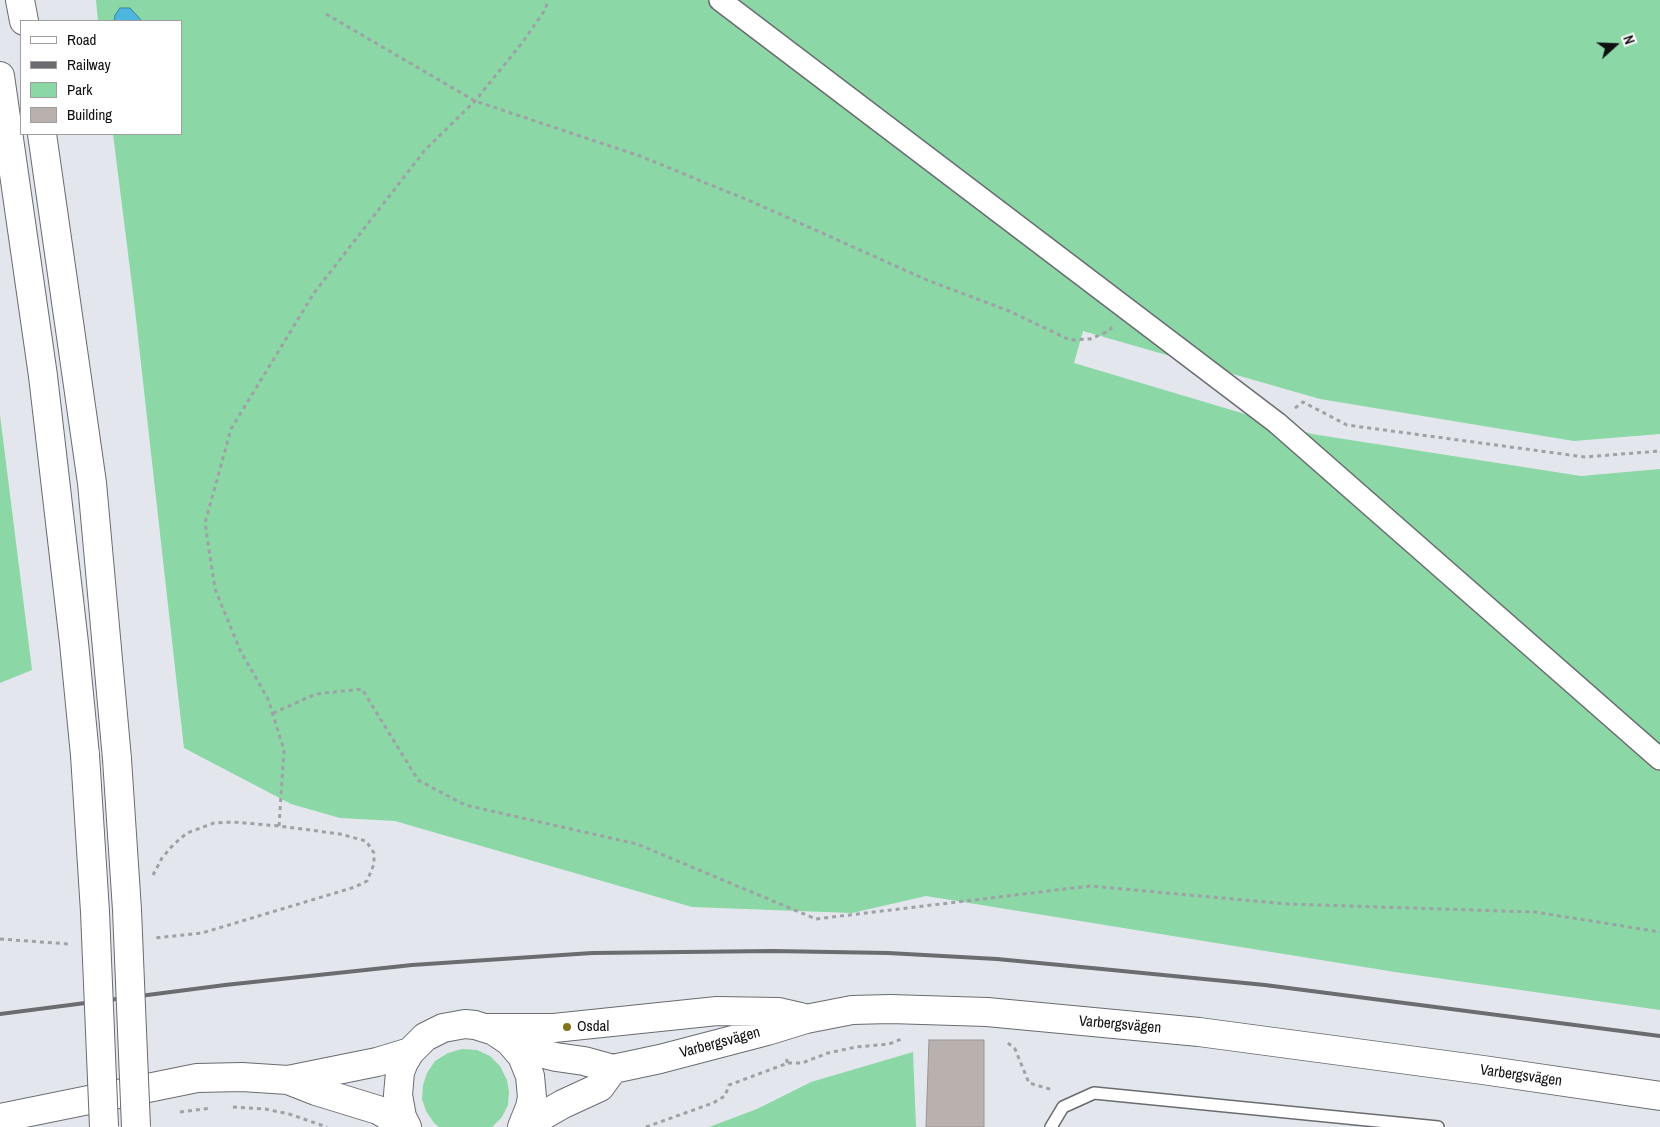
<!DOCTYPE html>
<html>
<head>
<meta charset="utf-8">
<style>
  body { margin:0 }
  #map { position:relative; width:1660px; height:1127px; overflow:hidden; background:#e3e7ed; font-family:"Archivo Narrow",sans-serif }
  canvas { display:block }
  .legend { position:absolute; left:20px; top:20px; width:162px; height:115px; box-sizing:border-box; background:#fff; border:1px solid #9f9fa0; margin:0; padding:6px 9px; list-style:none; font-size:15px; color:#0e0f11 }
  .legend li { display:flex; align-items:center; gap:10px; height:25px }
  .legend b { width:25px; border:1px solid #9f9fa0 }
  .north { position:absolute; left:1590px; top:20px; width:50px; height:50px; -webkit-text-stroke:4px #fff; paint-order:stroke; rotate:70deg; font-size:14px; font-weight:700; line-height:20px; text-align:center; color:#0e0f11 }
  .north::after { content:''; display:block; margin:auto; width:18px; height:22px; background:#0e0f11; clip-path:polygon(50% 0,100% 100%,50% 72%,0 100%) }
</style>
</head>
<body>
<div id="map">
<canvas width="1660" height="1127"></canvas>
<ul class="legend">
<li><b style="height:6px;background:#fff"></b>Road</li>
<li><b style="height:6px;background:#6a6c70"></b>Railway</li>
<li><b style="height:14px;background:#8bd7a5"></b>Park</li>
<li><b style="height:14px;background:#b8b1ae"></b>Building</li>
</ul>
<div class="north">N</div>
</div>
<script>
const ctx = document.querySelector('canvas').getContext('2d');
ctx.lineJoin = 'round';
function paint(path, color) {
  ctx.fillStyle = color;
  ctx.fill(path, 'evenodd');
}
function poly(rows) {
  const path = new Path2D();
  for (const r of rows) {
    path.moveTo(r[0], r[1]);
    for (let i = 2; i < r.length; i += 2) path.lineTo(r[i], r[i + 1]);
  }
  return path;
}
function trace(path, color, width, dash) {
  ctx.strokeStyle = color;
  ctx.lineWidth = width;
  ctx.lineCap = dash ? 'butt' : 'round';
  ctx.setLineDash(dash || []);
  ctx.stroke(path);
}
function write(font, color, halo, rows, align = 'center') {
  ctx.font = font + ' "Archivo Narrow",sans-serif';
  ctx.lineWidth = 4.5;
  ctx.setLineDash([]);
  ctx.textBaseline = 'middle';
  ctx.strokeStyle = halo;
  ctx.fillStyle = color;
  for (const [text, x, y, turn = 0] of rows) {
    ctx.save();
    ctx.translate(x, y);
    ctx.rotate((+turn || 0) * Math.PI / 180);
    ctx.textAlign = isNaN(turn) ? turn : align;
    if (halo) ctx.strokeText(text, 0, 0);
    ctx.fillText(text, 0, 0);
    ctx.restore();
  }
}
paint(poly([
  [96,0,1660,0,1660,434,1574,441,1320,399,1083,331,1074,363,1312,434,1581,476,1660,469,1660,1010,1395,972,926,896,852,913,692,907,395,821,340,818,291,804,184,748,134,301,113,134,181,134,181,21,98,21],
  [0,415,32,670,0,683],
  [462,1049,477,1050,490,1056,500,1066,507,1080,509,1092,508,1105,502,1117,492,1127,439,1127,434,1123,426,1111,422,1099,423,1085,427,1073,435,1061,448,1053],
  [913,1052,916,1127,709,1127,757,1109,811,1082]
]), '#8bd7a5');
const water = poly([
  [120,8,130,8,142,21,114,21,115,15,120,8]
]);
paint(water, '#4cb6df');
trace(water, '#3984a1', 1);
const building = poly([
  [929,1040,984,1040,984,1127,926,1127,929,1040]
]);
paint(building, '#b8b1ae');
trace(building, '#9a9391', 1);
const lane = poly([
  [1051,1127,1063,1107,1094,1093,1438,1127]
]);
const street = poly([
  [720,0,1277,423,1660,759]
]);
const secondary = poly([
  [485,1028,554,1028,717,1011,778,1012,800,1017],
  [515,1047,556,1057,584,1061,613,1069,660,1059,767,1031,806,1019,852,1010,890,1009,987,1012,1199,1032,1483,1070,1660,1096],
  [288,1080,316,1091,378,1110,407,1127],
  [0,1118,197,1078,242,1077,288,1080,377,1062,410,1052],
  [407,1127,402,1117,398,1095,400,1072,404,1062,410,1052,425,1037,443,1028,465,1024,475,1025,494,1031,509,1041,522,1056,530,1076,532,1097,530,1107,522,1127],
  [523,1127,563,1104,600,1087,613,1069]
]);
const primary = poly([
  [20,0,24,21],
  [0,76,43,376,74,643,85,755],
  [42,134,92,483,117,759]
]);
trace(lane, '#696b70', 14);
trace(street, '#696b70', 24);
trace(secondary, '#696b70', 30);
trace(primary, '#696b70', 30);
trace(poly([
  [326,14,475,101,640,156,755,203,927,280,1009,311,1070,340,1090,339,1109,331,1112,327],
  [1295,408,1303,402,1347,425,1585,457,1660,451],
  [273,713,316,694,362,689,418,780,465,805,637,844,816,919,1090,886,1288,904,1535,912,1660,932],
  [279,826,284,750,268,699,240,650,215,589,205,523,231,429,314,293,425,150,475,101,522,43,545,10,548,0],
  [153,875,162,858,173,845,187,833,214,823,233,822,279,826,340,834,366,841,374,853,374,864,367,881,355,887,202,933,155,938],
  [0,939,69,944],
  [1008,1043,1015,1049,1029,1083,1053,1090],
  [788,1063,802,1063,828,1053,856,1047,889,1044,904,1038],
  [233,1107,265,1109,289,1114,327,1127],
  [180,1112,211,1108],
  [646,1127,713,1103,725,1096,729,1085,788,1063,785,1057]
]), '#9ea1a6', 3, [4, 4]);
trace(lane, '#fff', 11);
trace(street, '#fff', 21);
trace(secondary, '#fff', 28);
trace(primary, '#fff', 28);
trace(poly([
  [0,1014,225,985,412,965,592,953,773,951,888,953,997,959,1102,969,1265,985,1660,1036]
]), '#6a6c70', 4);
const primaryBridge = poly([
  [85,755,95,912,104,1127],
  [117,759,127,910,136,1127]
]);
trace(primaryBridge, '#696b70', 30, []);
trace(primaryBridge, '#fff', 28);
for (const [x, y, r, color] of [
  [567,1027,5,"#807416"]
]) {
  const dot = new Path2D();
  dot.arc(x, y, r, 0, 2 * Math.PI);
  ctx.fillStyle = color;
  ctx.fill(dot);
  trace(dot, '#fff', 2);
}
write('15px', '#0e0f11', '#fff', [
  ["Varbergsvägen",1120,1025,5],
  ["Varbergsvägen",720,1043,-15],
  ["Varbergsvägen",1521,1076,8]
]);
write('15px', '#0e0f11', '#fff', [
  ["Osdal",577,1027]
], 'left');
</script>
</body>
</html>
